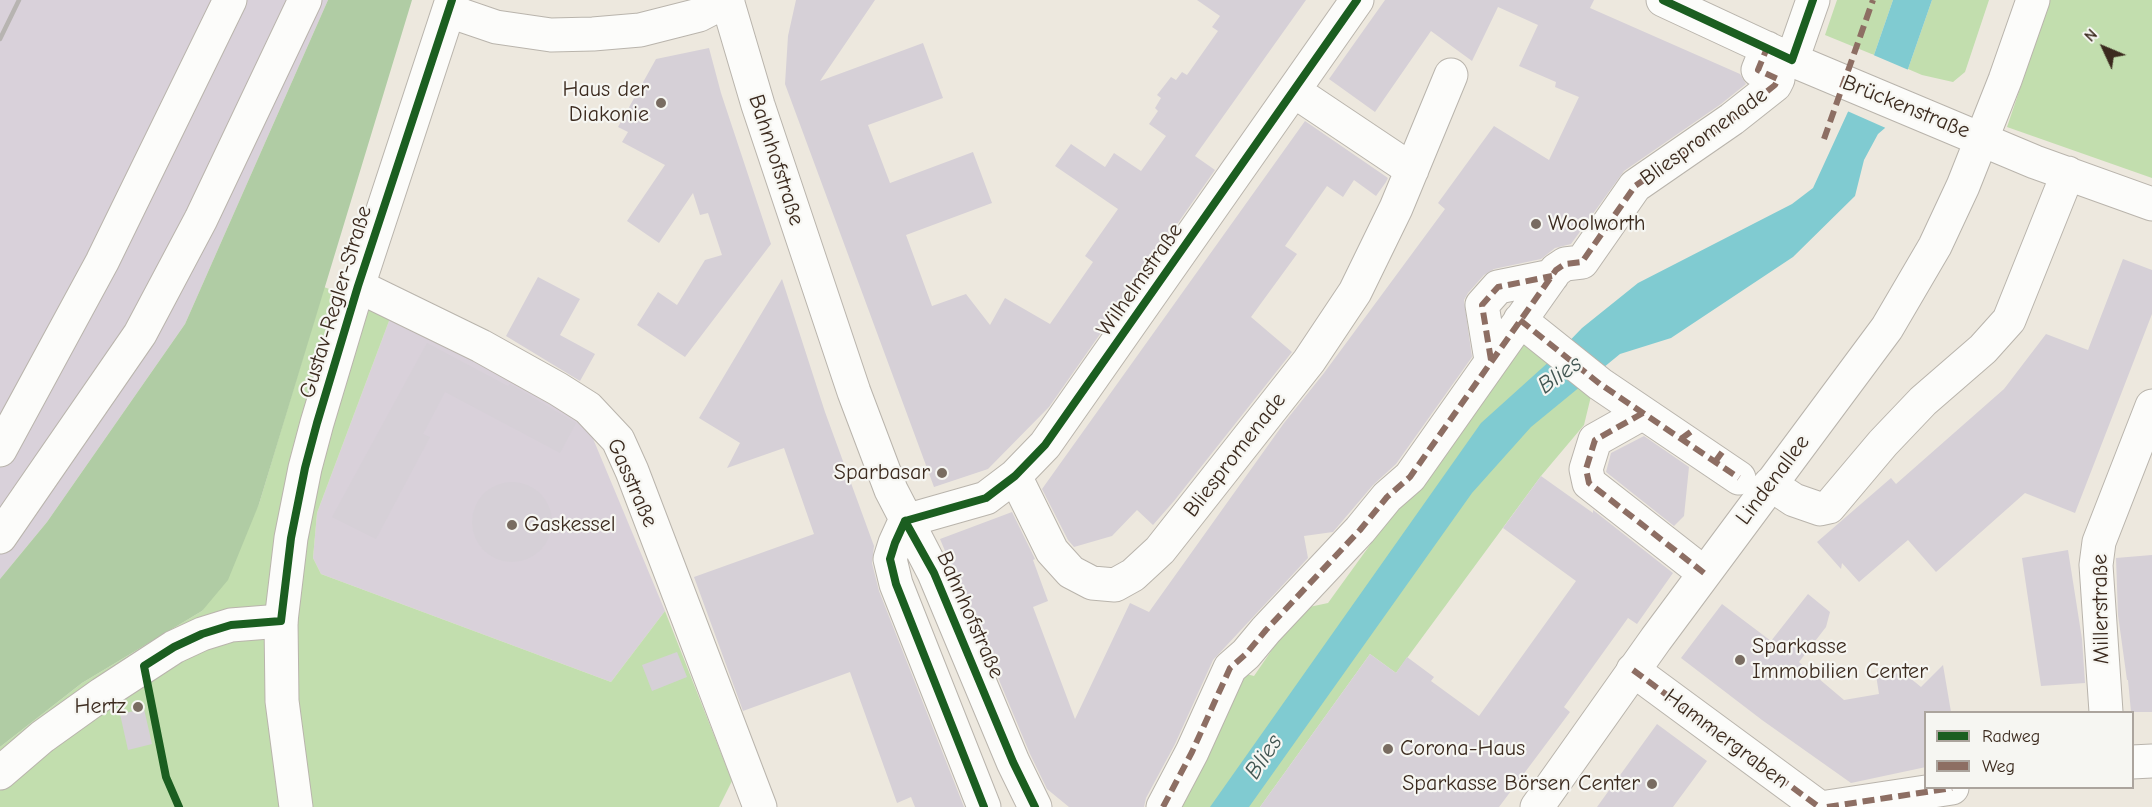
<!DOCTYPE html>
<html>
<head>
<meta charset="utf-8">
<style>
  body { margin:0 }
  #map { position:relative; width:2152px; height:807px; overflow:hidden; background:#ede8de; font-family:"Comic Neue",sans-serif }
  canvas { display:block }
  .legend { position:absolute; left:1924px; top:711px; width:210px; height:78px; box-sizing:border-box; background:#f6f6f2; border:2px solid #aba49d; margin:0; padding:8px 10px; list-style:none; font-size:18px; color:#3b2a1e }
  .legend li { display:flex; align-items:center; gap:12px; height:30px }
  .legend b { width:30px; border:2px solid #aba49d }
  .north { position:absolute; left:2074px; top:18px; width:60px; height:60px; -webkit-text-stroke:4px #f6f6f2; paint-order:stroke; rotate:314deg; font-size:16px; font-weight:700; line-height:24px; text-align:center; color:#3b2a1e }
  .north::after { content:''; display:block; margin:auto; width:21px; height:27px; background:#3b2a1e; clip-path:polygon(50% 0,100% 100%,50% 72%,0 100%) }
</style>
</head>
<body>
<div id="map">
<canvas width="2152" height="807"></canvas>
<ul class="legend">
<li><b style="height:8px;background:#1b5e20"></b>Radweg</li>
<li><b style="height:8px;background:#8d6e63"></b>Weg</li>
</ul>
<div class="north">N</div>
</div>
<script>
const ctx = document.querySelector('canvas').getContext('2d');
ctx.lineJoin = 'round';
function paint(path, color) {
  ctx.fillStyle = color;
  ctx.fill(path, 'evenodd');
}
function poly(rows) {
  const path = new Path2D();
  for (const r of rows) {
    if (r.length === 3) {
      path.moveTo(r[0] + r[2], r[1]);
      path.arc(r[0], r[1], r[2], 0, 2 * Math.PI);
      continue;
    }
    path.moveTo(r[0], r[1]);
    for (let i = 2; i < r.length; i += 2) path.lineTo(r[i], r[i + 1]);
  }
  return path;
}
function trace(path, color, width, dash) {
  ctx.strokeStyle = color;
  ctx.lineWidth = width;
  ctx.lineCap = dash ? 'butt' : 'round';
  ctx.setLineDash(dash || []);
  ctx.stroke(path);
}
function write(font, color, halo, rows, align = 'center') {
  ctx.font = font + ' "Comic Neue",sans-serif';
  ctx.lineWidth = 4.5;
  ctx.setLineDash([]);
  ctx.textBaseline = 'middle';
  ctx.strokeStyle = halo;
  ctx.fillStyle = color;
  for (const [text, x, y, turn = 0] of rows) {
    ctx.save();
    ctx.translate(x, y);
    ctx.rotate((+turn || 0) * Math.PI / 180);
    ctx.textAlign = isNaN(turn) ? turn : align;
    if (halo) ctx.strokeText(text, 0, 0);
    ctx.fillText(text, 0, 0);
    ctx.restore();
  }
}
paint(poly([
  [0,0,328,0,185,324,47,522,0,579],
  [392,313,576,413,589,429,665,611,611,682,321,574,313,558,317,513]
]), '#d9d1da');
paint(poly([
  [1837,0,1893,0,1874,55,1825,35],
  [1932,0,1989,0,1965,72,1953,82,1922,75,1908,69],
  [2050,0,2152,0,2152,178,2007,127],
  [324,287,392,313,317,513,313,558,321,574,611,682,665,611,732,781,719,807,0,807,0,747,82,683,202,611,259,504],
  [1522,344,1534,345,1592,392,1584,425,1541,476,1396,673,1370,654,1260,807,1179,807,1239,672,1254,676,1300,609,1328,603,1375,538,1373,526]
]), '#c2deae');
paint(poly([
  [328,0,412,0,259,504,228,580,202,611,82,683,0,747,0,579,47,522,185,324]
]), '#b0cca4');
paint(poly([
  [1893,0,1932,0,1908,69,1885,128,1878,134,1864,160,1855,196,1793,257,1671,338,1620,354,1531,427,1472,493,1249,807,1210,807,1481,423,1552,359,1582,328,1638,283,1792,204,1813,188,1874,55]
]), '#80cbd1');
paint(poly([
  [1871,54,1911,71,1888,129,1845,110]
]), '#ede8de');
paint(poly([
  [796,0,875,0,820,81,923,43,943,98,868,125,890,183,973,152,992,203,906,235,932,306,966,294,990,325,1005,298,1050,324,1093,262,1085,256,1118,209,1055,166,1071,144,1105,167,1114,153,1141,171,1166,136,1149,124,1158,111,1155,108,1161,98,1157,95,1171,77,1176,80,1182,72,1187,75,1218,31,1212,27,1220,16,1197,0,1306,0,1195,156,1215,170,1049,407,988,469,934,487,785,84,788,36],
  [1385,0,1594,0,1590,8,1740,74,1746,84,1721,104,1624,171,1571,244,1555,248,1541,259,1494,269,1484,275,1468,293,1464,300,1472,357,1396,464,1373,485,1333,532,1304,536,1308,558,1213,660,1175,744,1146,798,1144,807,1069,807,1047,789,1030,754,940,539,1012,512,1035,559,1033,560,1048,601,1033,607,1075,719,1130,603,1149,612,1284,423,1324,373,1445,209,1438,203,1494,126,1549,160,1579,97,1555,87,1556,82,1519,66,1538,25,1498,7,1472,61,1431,31,1375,112,1329,79],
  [709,48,721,93,771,244,685,357,637,325,658,292,677,305,705,260,722,255,708,213,700,215,693,193,659,243,627,221,665,165,622,142,628,132,618,127,656,59],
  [1305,121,1388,178,1386,182,1376,196,1354,180,1343,197,1327,186,1285,246,1297,254,1251,317,1292,352,1174,501,1153,525,1137,510,1112,536,1074,547,1068,540,1042,489],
  [2123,259,2152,270,2152,314,2075,513,2025,493,1936,572,1908,540,1859,582,1842,563,1841,569,1817,542,1891,478,1896,484,2004,389,2046,334,2088,350],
  [538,277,580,299,560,335,595,354,580,381,506,336],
  [782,279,825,412,874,546,872,563,879,591,964,807,915,807,911,797,897,803,850,672,743,711,694,577,814,534,784,448,727,468,740,443,699,418],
  [427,343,508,386,510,384,576,423,560,453,445,392,423,434,430,437,376,539,332,517],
  [1644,436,1689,467,1684,516,1674,526,1606,472,1611,453],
  [1541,476,1593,513,1593,510,1673,573,1637,624,1628,618,1564,707,1570,712,1499,807,1260,807,1370,654,1396,673,1407,657,1434,677,1431,681,1479,716,1576,581,1503,528],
  [512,522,40],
  [2068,550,2082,639,2085,683,2041,686,2022,558],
  [2152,555,2152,712,2131,712,2128,680,2127,680,2118,615,2116,558],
  [1808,594,1830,612,1826,627,1799,662,1844,700,1879,694,1876,675,1904,673,1921,687,1943,665,1951,712,1926,712,1926,767,1851,783,1762,720,1681,658,1722,604,1771,641],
  [677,652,687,677,652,691,642,665],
  [144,709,152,744,128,750,120,714],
  [1657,724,1707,761,1673,807,1597,807]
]), '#d6d0d7');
const minor = poly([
  [727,0,758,105,854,392,891,490,934,573,1013,762,1035,807],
  [1663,0,1792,60,2035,162,2152,204],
  [449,11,496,27,551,35,593,34,640,30,699,15,728,0],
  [1792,60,1813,0],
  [1294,91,1412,170],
  [358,286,481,346,558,389,588,408,618,440,632,471,760,807],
  [1520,320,1600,384,1739,478],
  [1491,360,1482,305,1498,287,1552,276],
  [1643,413,1595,440,1586,469,1589,483,1704,573],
  [0,450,102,262,230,0],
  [1015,476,1052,551,1071,572,1092,583,1115,585,1133,575,1160,550,1309,361,1355,292,1396,208,1451,75],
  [1770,484,1794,500,1820,509,1829,507,1883,443,1923,401,1983,349,2009,320,2068,173],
  [905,521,986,498,1015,476,1045,445,1357,0],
  [905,521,895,543,890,559,896,584,984,807],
  [0,537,140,334,201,219,305,0],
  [1633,670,1819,807],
  [2106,712,2096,565,2099,542,2152,406],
  [2132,762,2152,761],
  [0,773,42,737,102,694,174,647,202,634,231,625,281,621],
  [1163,807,1192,752,1230,668,1246,654,1266,630,1360,530,1387,497,1410,477,1556,270,1565,264,1582,262,1635,186,1732,119,1775,85,1778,79,1758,70,1767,48],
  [1827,807,1952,788]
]);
const major = poly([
  [296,807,282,701,281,621,291,538,305,468,317,423,358,286,452,0],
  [1537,807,1656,639,1887,328,1935,246,1963,186,2005,80,2033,0]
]);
trace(minor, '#b9b4ac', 35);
trace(major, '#b9b4ac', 35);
trace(minor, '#fcfcfa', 33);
trace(major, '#fcfcfa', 33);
trace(poly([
  [0,39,19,0]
]), '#b7b4b1', 4.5);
trace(poly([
  [1824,139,1873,0],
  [1520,320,1600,384,1739,478],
  [1491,360,1482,305,1498,287,1552,276],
  [1643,413,1595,440,1586,469,1589,483,1704,573],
  [1681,439,1693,430],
  [1715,462,1723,451],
  [1633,670,1819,807],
  [1163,807,1192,752,1230,668,1246,654,1266,630,1360,530,1387,497,1410,477,1556,270,1565,264,1582,262,1635,186,1732,119,1775,85,1778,79,1758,70,1767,48],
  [1827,807,1952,788]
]), '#8d6e63', 6, [12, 6]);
trace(poly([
  [1663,0,1792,60,1813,0],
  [905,521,986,498,1015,476,1045,445,1357,0],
  [905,521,934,573,1013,762,1035,807],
  [905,521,895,543,890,559,896,584,984,807],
  [179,807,166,777,144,666,174,647,202,634,231,625,281,621,291,538,305,468,317,423,358,286,452,0]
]), '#1b5e20', 8);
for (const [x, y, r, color] of [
  [661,103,6,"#796c61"],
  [1536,224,6,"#796c61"],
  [942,473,6,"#796c61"],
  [512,525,6,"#796c61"],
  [1740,660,6,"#796c61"],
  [138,707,6,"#796c61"],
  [1388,749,6,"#796c61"],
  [1652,784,6,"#796c61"]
]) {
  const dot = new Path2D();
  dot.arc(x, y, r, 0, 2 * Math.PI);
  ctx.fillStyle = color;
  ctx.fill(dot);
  trace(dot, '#f6f6f2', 2);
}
write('22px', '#3b2a1e', '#f6f6f2', [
  ["Haus der",649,90],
  ["Diakonie",649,115],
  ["Woolworth",1548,224,"left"],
  ["Sparbasar",930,473],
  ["Gaskessel",524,525,"left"],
  ["Sparkasse",1752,647,"left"],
  ["Immobilien Center",1752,672,"left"],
  ["Hertz",126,707],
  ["Corona-Haus",1400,749,"left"],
  ["Sparkasse Börsen Center",1640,784]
], 'right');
write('22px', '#3b2a1e', '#f6f6f2', [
  ["Brückenstraße",1906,107,22],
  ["Bliespromenade",1704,137,-36],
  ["Bahnhofstraße",776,160,72],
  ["Wilhelmstraße",1140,280,-55],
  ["Gustav-Regler-Straße",336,302,-73],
  ["Bliespromenade",1235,455,-52],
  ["Lindenallee",1773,480,-53],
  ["Gasstraße",632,483,66],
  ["Millerstraße",2101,609,-91],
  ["Bahnhofstraße",970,615,66],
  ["Hammergraben",1726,739,37]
]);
write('italic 24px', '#425652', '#f6f6f2', [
  ["Blies",1560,375,-35],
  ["Blies",1264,757,-56]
]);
</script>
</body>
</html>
